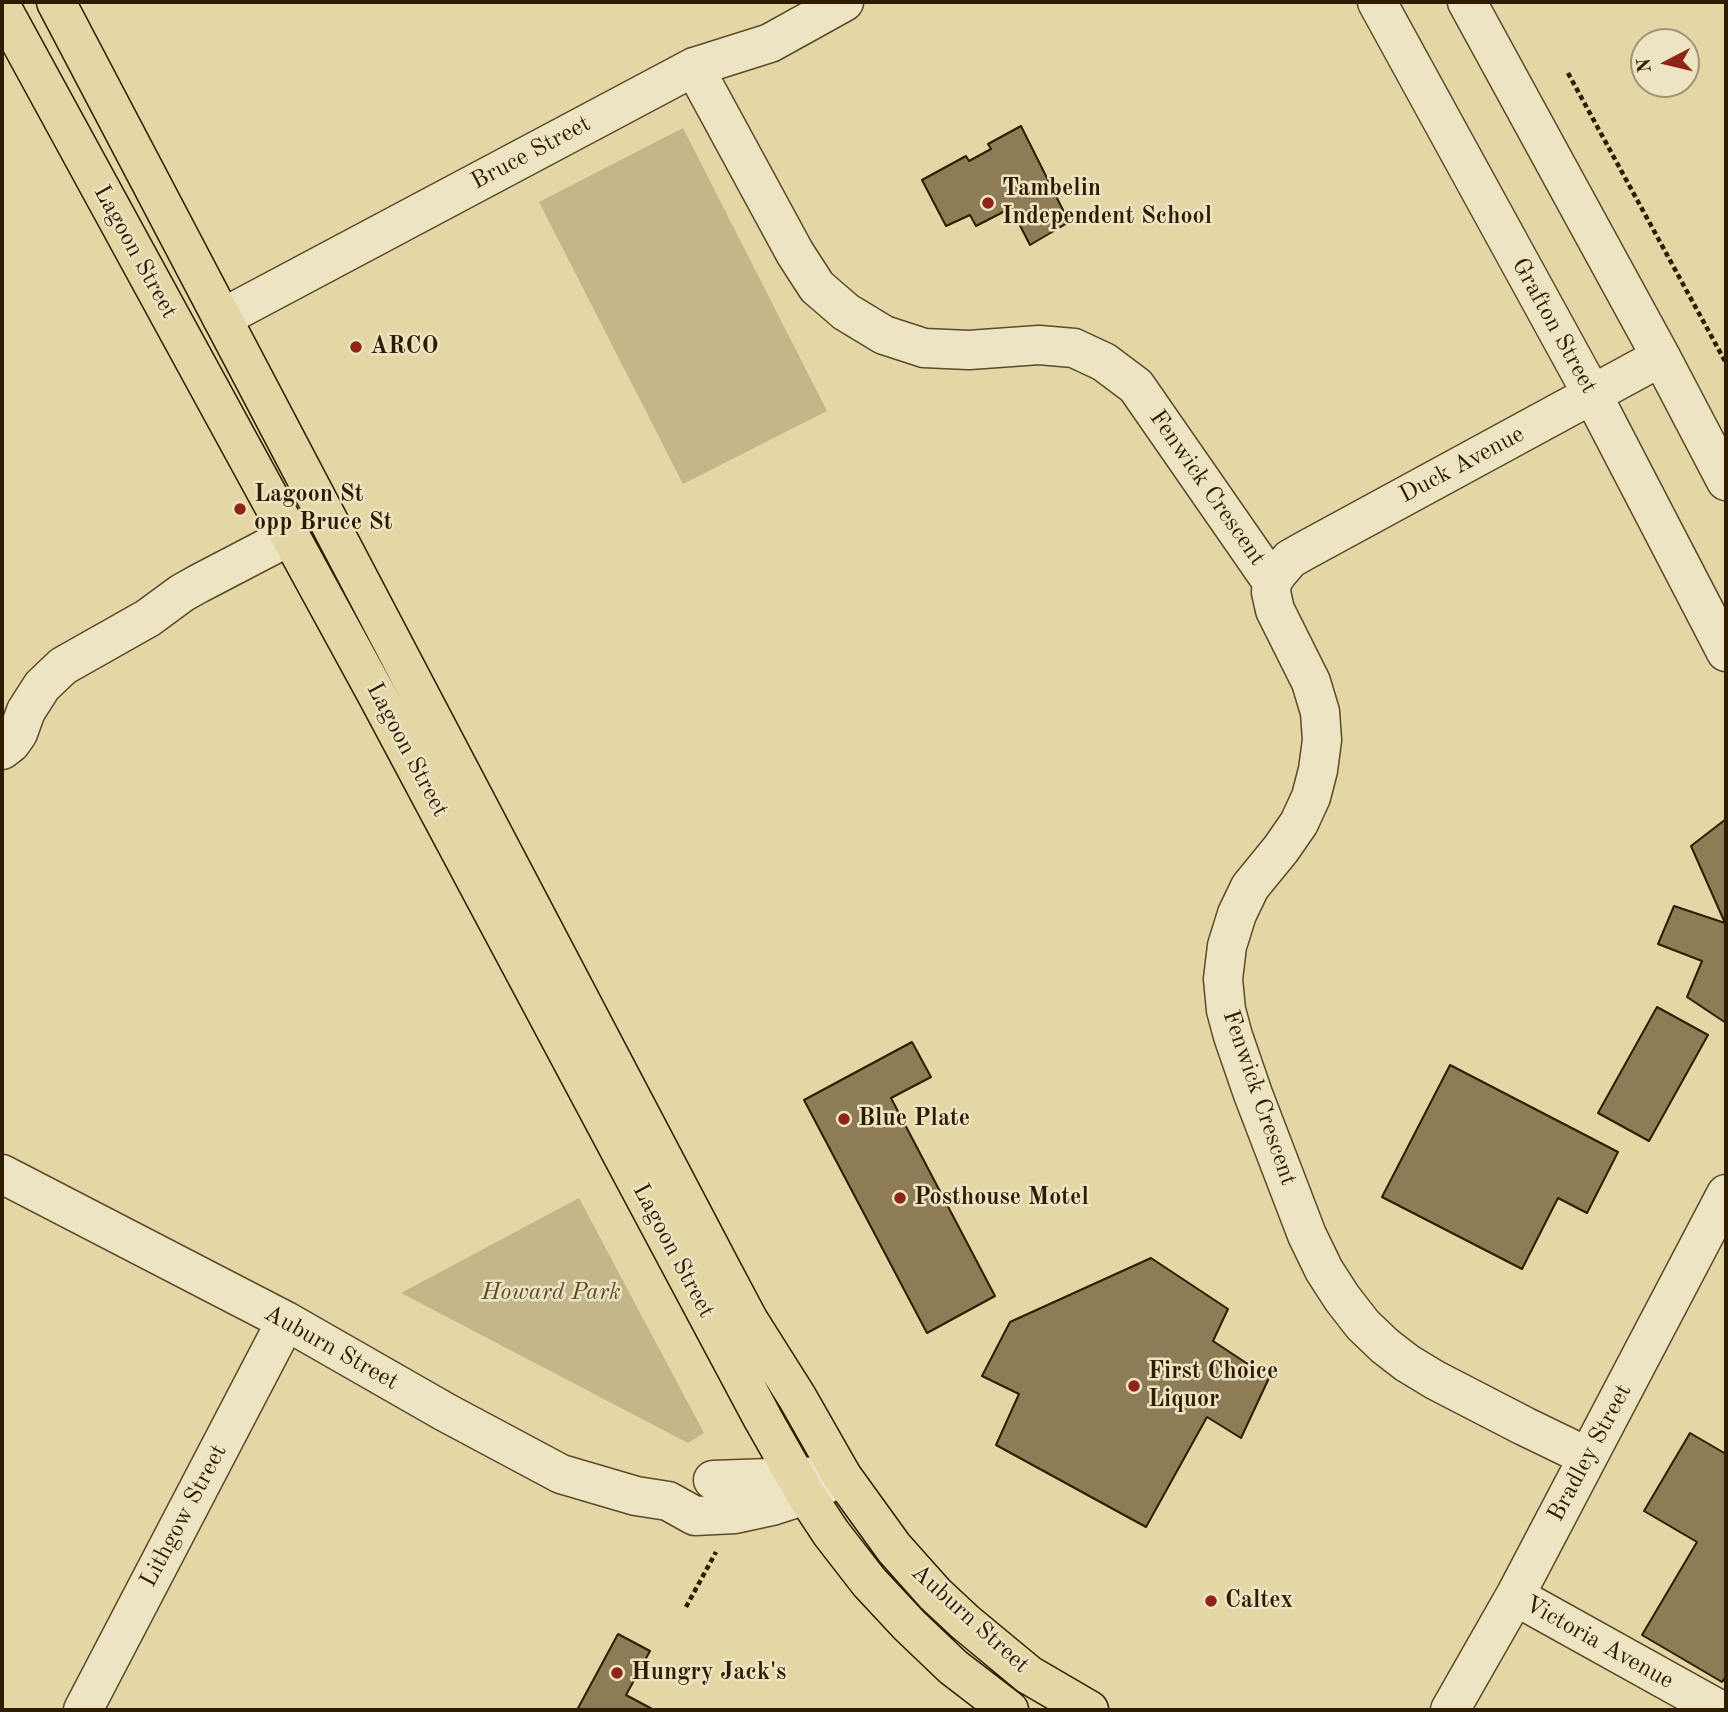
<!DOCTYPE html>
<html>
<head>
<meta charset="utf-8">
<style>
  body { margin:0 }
  #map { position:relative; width:1728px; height:1712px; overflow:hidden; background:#e4d6a5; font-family:"Old Standard TT",serif }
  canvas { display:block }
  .frame { position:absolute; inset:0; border:4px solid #2f1b00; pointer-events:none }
  .north { position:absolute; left:1630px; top:28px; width:70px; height:70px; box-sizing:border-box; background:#ede4c4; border:2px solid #a19476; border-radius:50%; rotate:263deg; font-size:19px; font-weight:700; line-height:28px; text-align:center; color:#2f1b00 }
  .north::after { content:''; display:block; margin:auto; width:24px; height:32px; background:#8f2418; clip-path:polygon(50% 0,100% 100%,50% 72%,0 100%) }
</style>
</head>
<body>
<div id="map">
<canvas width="1728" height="1712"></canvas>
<div class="frame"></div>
<div class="north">N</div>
</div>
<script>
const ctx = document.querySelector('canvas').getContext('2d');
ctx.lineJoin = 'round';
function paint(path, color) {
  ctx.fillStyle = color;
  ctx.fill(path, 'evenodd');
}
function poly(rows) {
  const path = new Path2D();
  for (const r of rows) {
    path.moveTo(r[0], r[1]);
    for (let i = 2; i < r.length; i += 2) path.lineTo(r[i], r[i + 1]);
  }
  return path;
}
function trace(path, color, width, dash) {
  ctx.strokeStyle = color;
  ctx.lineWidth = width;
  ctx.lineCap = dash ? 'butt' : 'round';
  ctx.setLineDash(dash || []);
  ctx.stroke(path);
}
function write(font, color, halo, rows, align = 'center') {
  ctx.font = font + ' "Old Standard TT",serif';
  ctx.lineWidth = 5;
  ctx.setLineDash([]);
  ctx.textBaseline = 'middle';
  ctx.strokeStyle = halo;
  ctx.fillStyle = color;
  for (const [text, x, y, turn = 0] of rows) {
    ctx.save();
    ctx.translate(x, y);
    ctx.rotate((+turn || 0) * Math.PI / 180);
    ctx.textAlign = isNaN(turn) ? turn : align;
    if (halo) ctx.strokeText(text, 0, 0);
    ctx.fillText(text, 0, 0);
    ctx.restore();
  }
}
paint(poly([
  [683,128,827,411,683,484,539,202],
  [579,1198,704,1433,688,1443,401,1293]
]), '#c5b689');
const building = poly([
  [1021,126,1069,222,1030,245,1011,208,976,226,970,215,946,226,922,180,966,156,969,161,991,149,988,144,1021,126],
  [1726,819,1726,1023,1687,997,1702,961,1658,944,1674,906,1725,923,1691,846,1726,819],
  [1657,1007,1708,1035,1649,1141,1598,1113,1657,1007],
  [912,1042,931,1077,891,1098,995,1296,927,1333,804,1100,912,1042],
  [1450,1065,1618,1152,1587,1213,1558,1198,1522,1269,1382,1197,1450,1065],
  [1151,1258,1228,1309,1213,1341,1269,1378,1241,1438,1207,1417,1146,1527,996,1445,1019,1394,982,1376,1010,1322,1151,1258],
  [1690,1433,1726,1454,1726,1676,1722,1682,1642,1635,1697,1542,1644,1511,1690,1433],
  [618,1634,650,1651,626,1695,654,1710,577,1710,618,1634]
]);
paint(building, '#8d7c56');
trace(building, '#2f1b00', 2);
const minor = poly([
  [1377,2,1592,394,1726,652],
  [1467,2,1661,357,1726,481],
  [694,67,795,253,817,287,846,312,884,335,924,348,969,350,1039,345,1074,348,1104,362,1136,386,1272,582,1271,592,1275,610,1311,682,1320,712,1322,740,1318,770,1311,797,1299,823,1281,849,1250,887,1237,914,1227,946,1223,979,1226,1010,1233,1036,1253,1094,1307,1235,1324,1270,1342,1298,1363,1325,1385,1346,1407,1363,1435,1380,1524,1426,1588,1457],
  [222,318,694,67,770,43,844,2],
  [1272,582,1278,573,1290,559,1304,551,1661,357],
  [2,750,11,743,18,733,26,711,42,686,63,666,148,618,182,593,198,584,290,536],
  [2,1174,286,1321,445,1412,561,1474,636,1496,668,1501,695,1516,735,1514,772,1506,806,1495,842,1476],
  [713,1480,826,1476],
  [1515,1596,1720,1710],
  [83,1710,286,1321],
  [1450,1710,1515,1596,1726,1194]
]);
const major = poly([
  [56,2,723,1272,749,1321,797,1397,842,1476,894,1548,935,1594,965,1622,1029,1675,1089,1710],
  [2,8,377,695,763,1419,806,1495,831,1533,869,1582,909,1625,953,1667,1009,1710]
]);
trace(minor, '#5c4a29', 41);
trace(major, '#2f1b00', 41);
trace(poly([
  [1568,73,1726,363],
  [686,1607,716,1552]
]), '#2f1b00', 4.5, [5, 3.5]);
trace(minor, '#ede4c4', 38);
trace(major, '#e4d6a5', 38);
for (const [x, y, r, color] of [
  [988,203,7,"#8f2418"],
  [356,347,7,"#8f2418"],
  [240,509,7,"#8f2418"],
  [844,1119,7,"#8f2418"],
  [900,1198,7,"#8f2418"],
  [1134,1386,7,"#8f2418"],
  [1211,1601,7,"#8f2418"],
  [617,1673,7,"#8f2418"]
]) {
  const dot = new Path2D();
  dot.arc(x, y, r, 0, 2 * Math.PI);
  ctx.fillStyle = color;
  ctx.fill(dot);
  trace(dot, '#ede4c4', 2.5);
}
write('24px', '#2f1b00', '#ede4c4', [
  ["Bruce Street",531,153,-28],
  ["Lagoon Street",135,252,61],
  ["Grafton Street",1554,326,61],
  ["Duck Avenue",1462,465,-28],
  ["Fenwick Crescent",1207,488,55],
  ["Lagoon Street",407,750,62],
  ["Fenwick Crescent",1259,1098,71],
  ["Lagoon Street",673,1251,62],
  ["Auburn Street",331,1348,29],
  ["Bradley Street",1590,1453,-62],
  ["Lithgow Street",184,1516,-62],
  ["Auburn Street",970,1619,42],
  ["Victoria Avenue",1599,1643,29]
]);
write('bold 24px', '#2f1b00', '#ede4c4', [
  ["Tambelin",1002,189],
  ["Independent School",1002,217],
  ["ARCO",370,347],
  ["Lagoon St",254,495],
  ["opp Bruce St",254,523],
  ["Blue Plate",858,1119],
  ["Posthouse Motel",914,1198],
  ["First Choice",1148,1372],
  ["Liquor",1148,1400],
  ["Caltex",1225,1601],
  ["Hungry Jack's",631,1673]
], 'left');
write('italic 24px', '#5c4a29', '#ede4c4', [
  ["Howard Park",551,1293]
]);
</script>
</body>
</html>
